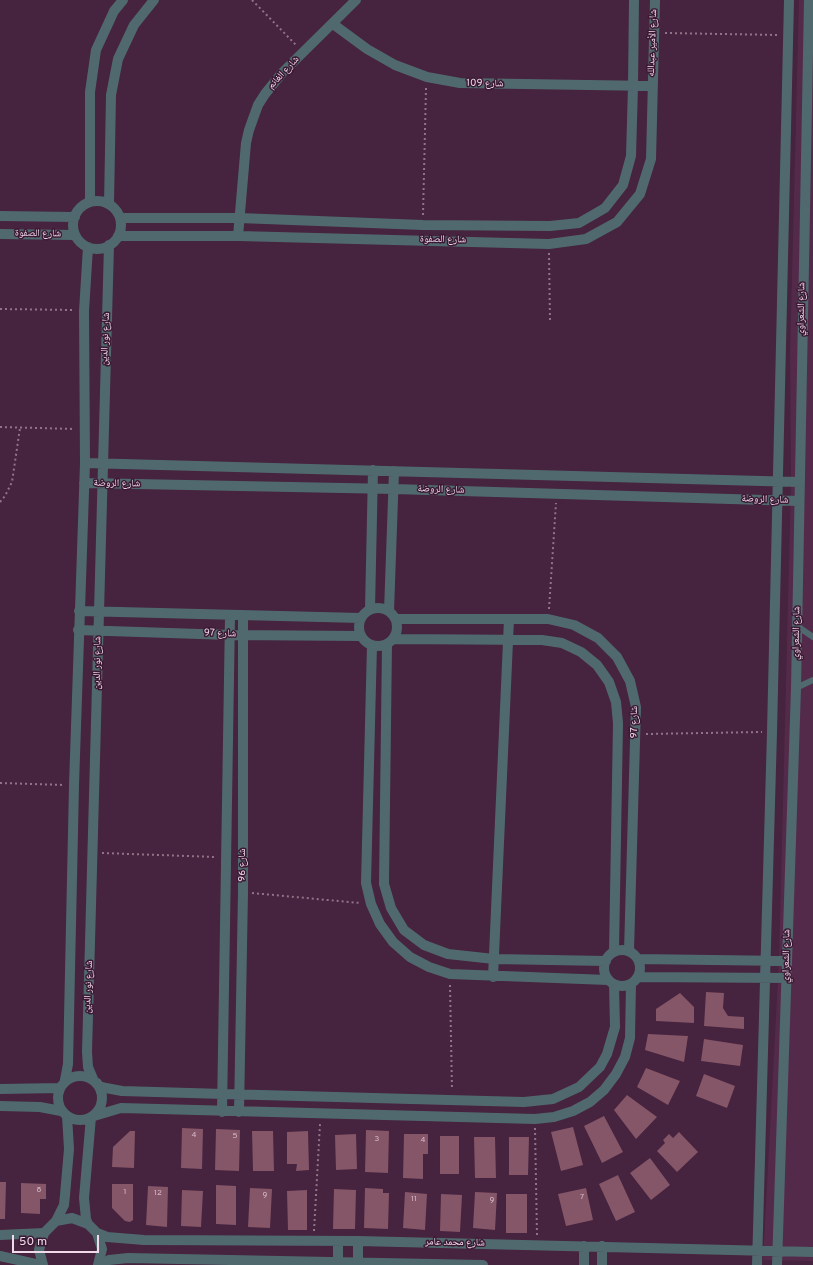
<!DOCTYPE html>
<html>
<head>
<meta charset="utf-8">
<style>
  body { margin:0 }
  #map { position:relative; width:813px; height:1265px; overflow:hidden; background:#46233e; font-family:Overpass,sans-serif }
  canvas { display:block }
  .scale { position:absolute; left:12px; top:1235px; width:87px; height:18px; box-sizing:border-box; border:2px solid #f1daea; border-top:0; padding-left:5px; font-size:12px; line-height:14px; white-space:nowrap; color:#f1daea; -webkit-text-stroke:3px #3b1934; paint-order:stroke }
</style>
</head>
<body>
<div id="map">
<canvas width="813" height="1265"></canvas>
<div class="scale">50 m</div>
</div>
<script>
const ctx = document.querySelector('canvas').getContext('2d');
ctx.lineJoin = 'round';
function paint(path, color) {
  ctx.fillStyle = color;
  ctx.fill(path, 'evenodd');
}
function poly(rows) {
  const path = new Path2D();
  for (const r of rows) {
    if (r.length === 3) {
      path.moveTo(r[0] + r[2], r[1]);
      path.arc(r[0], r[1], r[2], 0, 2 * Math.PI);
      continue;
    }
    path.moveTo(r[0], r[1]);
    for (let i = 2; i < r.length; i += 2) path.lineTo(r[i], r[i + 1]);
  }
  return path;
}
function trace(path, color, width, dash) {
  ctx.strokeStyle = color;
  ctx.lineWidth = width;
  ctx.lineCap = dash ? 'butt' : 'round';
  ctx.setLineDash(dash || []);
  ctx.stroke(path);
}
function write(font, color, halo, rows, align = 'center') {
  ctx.font = font + ' Overpass,"Noto Naskh Arabic",sans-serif';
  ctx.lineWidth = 3;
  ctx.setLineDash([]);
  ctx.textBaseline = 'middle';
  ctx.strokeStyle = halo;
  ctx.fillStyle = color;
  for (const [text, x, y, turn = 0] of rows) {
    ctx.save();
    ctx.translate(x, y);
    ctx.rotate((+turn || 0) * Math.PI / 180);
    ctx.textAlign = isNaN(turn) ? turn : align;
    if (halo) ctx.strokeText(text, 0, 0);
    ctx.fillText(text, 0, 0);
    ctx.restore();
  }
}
paint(poly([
  [799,0,813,0,813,1261,763,1260,779,960,791,482,790,354]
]), '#532a4a');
paint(poly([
  [706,992,724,993,723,1008,728,1016,744,1017,744,1029,704,1026],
  [680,993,694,1007,694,1023,656,1021,656,1009],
  [648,1034,688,1036,684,1062,645,1050],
  [704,1039,743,1045,740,1066,701,1061],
  [646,1068,680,1081,668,1105,637,1087],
  [704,1074,735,1086,727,1108,696,1096],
  [627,1095,657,1117,636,1139,614,1110],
  [604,1116,623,1152,602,1163,584,1126],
  [573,1127,583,1165,561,1171,551,1132],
  [182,1128,203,1129,202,1169,181,1168],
  [216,1129,240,1130,239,1171,215,1170],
  [366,1130,389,1131,388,1173,365,1172],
  [130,1131,135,1131,134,1168,112,1167,113,1147],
  [252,1131,273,1131,274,1171,253,1171],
  [308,1131,309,1170,296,1171,297,1164,287,1164,287,1132],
  [679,1132,698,1152,677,1172,657,1151,665,1143,663,1140,669,1134,673,1138],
  [356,1134,357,1169,336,1170,335,1135],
  [404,1134,428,1134,428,1154,423,1154,423,1179,403,1178],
  [440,1136,459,1136,459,1174,440,1174],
  [474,1137,495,1137,496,1178,475,1178],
  [509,1137,529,1137,528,1175,509,1175],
  [650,1158,670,1185,651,1200,630,1173],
  [618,1175,635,1212,616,1221,599,1184],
  [0,1182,6,1182,5,1219,0,1219],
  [21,1183,46,1184,46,1199,40,1199,40,1214,21,1213],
  [112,1184,133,1184,133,1220,130,1222,125,1221,112,1208],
  [216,1185,236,1186,236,1225,216,1224],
  [148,1186,168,1187,167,1227,146,1225],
  [250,1188,272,1189,270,1228,248,1227],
  [365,1188,383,1189,383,1193,389,1193,388,1229,364,1228],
  [586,1188,593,1220,566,1226,558,1194],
  [334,1189,356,1190,355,1229,333,1229],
  [182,1190,203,1191,201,1227,181,1226],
  [307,1190,307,1230,288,1230,287,1191],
  [405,1192,427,1194,425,1230,403,1228],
  [475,1192,497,1193,495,1230,473,1228],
  [441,1194,462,1195,460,1232,440,1231],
  [506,1194,527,1194,527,1233,506,1233]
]), '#855667');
trace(poly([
  [252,0,296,45],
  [665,33,779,35],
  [423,215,426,88],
  [549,253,550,321],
  [0,309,73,310],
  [0,427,75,429],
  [0,502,5,496,12,482,20,428],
  [549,609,556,503],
  [646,734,762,732],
  [0,783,65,785],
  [102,853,215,857],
  [252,893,360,903],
  [450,985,452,1090],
  [535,1128,537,1236],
  [314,1231,320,1124]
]), '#92748a', 2, [2, 3]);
trace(poly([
  [797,626,813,637],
  [796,688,813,680]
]), '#50696f', 6);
trace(poly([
  [333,24,367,49,395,65,427,77,460,83,652,86],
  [97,225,24],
  [90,202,90,92,96,50,114,11,123,0],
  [109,204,111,95,118,59,134,25,154,0],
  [0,216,75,217],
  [120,218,239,218,423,225,550,226,579,223,605,208,623,185,631,156,633,86,634,0],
  [0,234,75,235],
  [118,236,238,236,549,244,586,239,617,222,640,194,651,159,655,0],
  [238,236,246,143,249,130,258,105,265,94,282,73,356,0],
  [85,463,799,482],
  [84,483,394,489,798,501],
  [378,627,19],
  [370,609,373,470],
  [79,611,361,618],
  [389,611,394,471],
  [396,619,548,619,574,625,598,638,617,657,630,681,636,707,629,951],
  [78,630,230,635,361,636],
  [393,639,542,640,562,643,581,652,597,665,609,682,616,702,618,723,614,952],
  [387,644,384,884,391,908,404,930,424,945,448,954,494,959,606,961],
  [372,645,366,883,371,904,380,924,393,942,410,957,429,967,450,974,608,980],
  [622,968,18],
  [638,959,787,961],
  [493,977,509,619],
  [638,977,787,978],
  [80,1098,22],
  [93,1079,88,1067,87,1052,109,245],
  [65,1080,68,1064,74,785,85,463,84,311,88,247],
  [97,1083,99,1086,106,1088,122,1091,223,1094,524,1102,553,1099,579,1087,600,1067,607,1054,615,1027,614,984],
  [0,1089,60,1088],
  [0,1106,40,1107,61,1111],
  [222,1112,230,616],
  [239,1112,243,892,243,617],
  [94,1116,121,1108,535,1119,554,1117,573,1111,590,1102,604,1090,616,1074,625,1057,630,1038,631,984],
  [56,1221,64,1205,65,1195,69,1149,67,1116],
  [88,1224,86,1219,84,1198,91,1117],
  [97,1233,107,1237,144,1240,358,1241,813,1252],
  [338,1241,338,1265],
  [358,1241,358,1265],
  [584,1246,584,1265],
  [43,1265,39,1250,44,1233,56,1221,72,1218,88,1224,97,1233,102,1249,98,1265],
  [100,1265,109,1260,128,1258,483,1265],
  [602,1265,602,1246],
  [757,1265,772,732,789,0],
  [777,1265,796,688,809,0]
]), '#50696f', 10);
trace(poly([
  [0,1235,44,1233],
  [0,1256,40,1265]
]), '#50696f', 10);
write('8px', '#d6b9c9', null, [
  ["4",194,1135],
  ["5",235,1136],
  ["3",377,1139],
  ["4",423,1140],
  ["8",39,1190],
  ["1",125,1192],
  ["12",158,1193],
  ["9",265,1195],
  ["7",582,1197],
  ["11",414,1199],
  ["9",492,1200]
]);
write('10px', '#f1daea', '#3b1934', [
  ["شارع الأمير عبدالله",653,43,-88],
  ["شارع الغانم",284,73,-47],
  ["شارع 109",485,84,1],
  ["شارع الصفوة",38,234,1],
  ["شارع الصفوة",443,240,1],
  ["شارع الشعراوي",802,309,-89],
  ["شارع نور الدين",106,339,-88],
  ["شارع الروضة",117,484,1],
  ["شارع الروضة",441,490,2],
  ["شارع الروضة",765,500,2],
  ["شارع الشعراوي",797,633,-89],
  ["شارع 97",220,634,2],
  ["شارع نور الدين",98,663,-89],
  ["شارع 97",635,722,-90],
  ["شارع 96",243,865,-90],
  ["شارع الشعراوي",787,956,-89],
  ["شارع نور الدين",89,987,-88],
  ["شارع محمد عامر",455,1243,1]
]);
</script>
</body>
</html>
